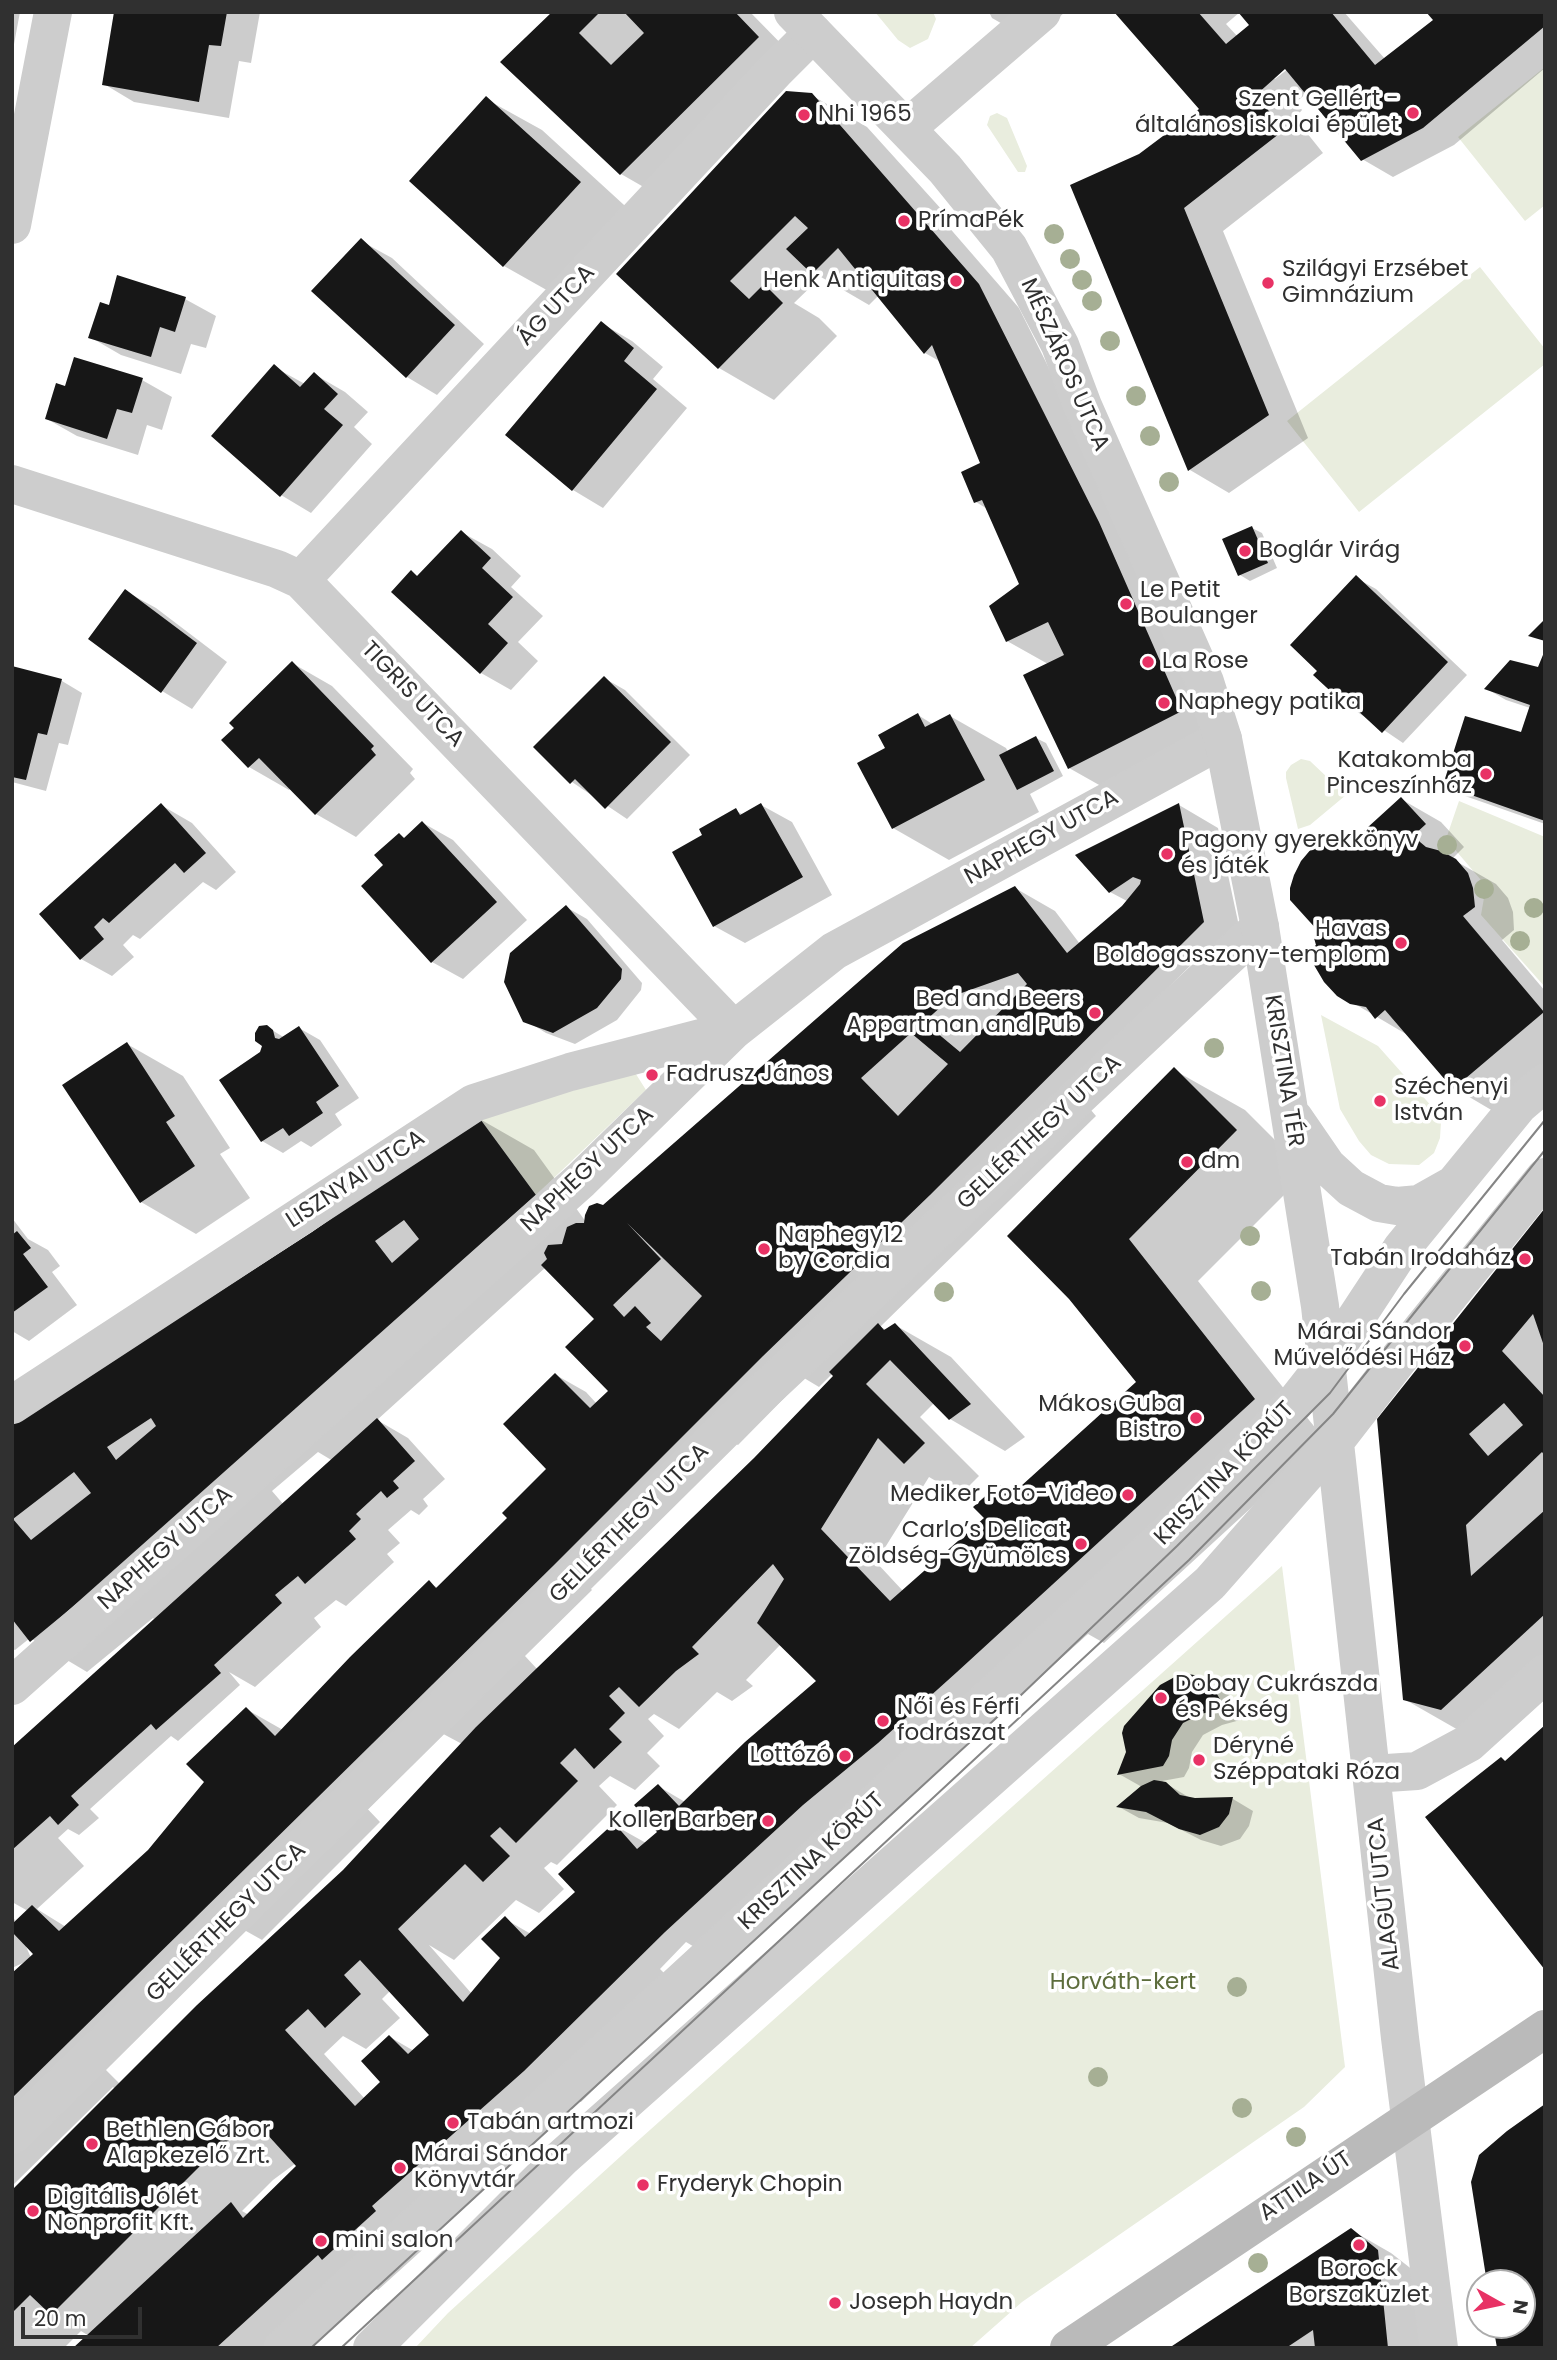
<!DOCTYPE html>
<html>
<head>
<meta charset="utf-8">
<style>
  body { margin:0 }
  #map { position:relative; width:1557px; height:2360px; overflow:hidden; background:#fff; font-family:Poppins,sans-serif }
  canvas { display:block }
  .frame { position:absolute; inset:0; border:14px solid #303030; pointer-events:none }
  .north { position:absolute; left:1466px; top:2269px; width:70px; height:70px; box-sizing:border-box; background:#fff; border:2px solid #acacac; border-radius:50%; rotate:99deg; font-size:19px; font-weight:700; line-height:28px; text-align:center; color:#303030 }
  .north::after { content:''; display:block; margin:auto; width:24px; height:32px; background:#e83265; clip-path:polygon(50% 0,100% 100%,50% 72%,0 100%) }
  .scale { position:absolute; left:21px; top:2307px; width:121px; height:32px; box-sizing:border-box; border:4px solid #303030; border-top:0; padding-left:9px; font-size:21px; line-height:24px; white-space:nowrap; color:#303030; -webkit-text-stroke:5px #fff; paint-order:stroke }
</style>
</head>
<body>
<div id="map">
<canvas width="1557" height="2360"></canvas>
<div class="frame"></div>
<div class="north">N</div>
<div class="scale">20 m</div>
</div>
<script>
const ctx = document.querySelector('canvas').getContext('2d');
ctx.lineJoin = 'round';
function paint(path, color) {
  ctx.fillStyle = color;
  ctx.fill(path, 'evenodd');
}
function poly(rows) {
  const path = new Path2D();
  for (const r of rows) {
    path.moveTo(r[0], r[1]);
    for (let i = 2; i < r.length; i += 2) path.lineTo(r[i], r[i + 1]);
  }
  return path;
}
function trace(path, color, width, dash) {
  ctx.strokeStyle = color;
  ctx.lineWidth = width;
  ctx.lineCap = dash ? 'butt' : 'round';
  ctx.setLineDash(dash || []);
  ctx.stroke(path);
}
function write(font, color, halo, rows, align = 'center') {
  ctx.font = font + ' Poppins,sans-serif';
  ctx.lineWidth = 7;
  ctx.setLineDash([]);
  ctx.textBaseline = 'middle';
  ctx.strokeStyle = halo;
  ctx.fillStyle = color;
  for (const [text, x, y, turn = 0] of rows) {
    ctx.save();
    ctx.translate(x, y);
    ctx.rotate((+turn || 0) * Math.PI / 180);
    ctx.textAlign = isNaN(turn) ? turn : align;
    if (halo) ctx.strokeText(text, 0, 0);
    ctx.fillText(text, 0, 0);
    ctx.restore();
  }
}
paint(poly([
  [875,12,933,12,936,19,928,39,910,48,898,40],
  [1545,67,1545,205,1525,221,1458,137],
  [997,113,1007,118,1027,166,1025,172,1018,172,987,125,990,116],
  [1480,267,1545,349,1545,364,1359,512,1287,421],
  [1301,759,1310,761,1346,795,1310,825,1298,829,1286,778,1286,772,1291,765],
  [1459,801,1545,837,1545,987,1481,915,1486,886,1446,839],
  [1321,1015,1378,1046,1434,1109,1441,1121,1440,1138,1434,1153,1419,1165,1389,1164,1371,1155,1359,1141,1340,1109],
  [634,1071,646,1090,536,1195,478,1116],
  [1282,1566,1345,2067,1304,2107,1022,2302,970,2348,415,2348,448,2313,632,2146]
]), '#e9edde');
paint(poly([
  [12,12,20,12,12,55],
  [116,12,260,12,251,63,239,61,229,118,134,102,104,84],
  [554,12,750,12,798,61,661,197,621,174],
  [989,12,1065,12,1032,41,992,18],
  [1116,12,1344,12,1385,59,1545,12,1545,68,1454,145,1393,177,1362,159,1307,93,1296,102,1302,110,1295,118,1323,153,1223,231,1308,438,1229,493,1190,470,1073,186,1139,155,1202,109],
  [1240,12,1251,25,1238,37,1226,24],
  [1290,62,1293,65,1275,79,1273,77],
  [811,95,867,127,952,221,947,225,1019,308,1236,743,1124,799,1069,768,1048,664,1007,641,1021,584,989,510,976,502,982,464,941,362,925,353,879,295,869,305,821,277,794,303,819,318,837,336,774,400,719,368,619,274],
  [486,99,542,130,635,215,559,297,504,266],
  [361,241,392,258,484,344,437,395,407,377,314,291],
  [185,299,216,316,206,348,191,344,181,374,121,355,90,337,110,307],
  [601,323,632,341,663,367,653,379,687,408,603,508,573,490],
  [274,367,305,384,314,374,345,392,368,412,354,427,372,444,311,513,281,495],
  [142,380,172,397,162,430,147,425,138,455,77,436,47,419,66,388],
  [1252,528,1262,533,1277,568,1250,581,1240,575],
  [461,532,492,549,521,576,511,587,543,616,518,642,538,661,511,690,481,673,411,572,419,577],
  [1356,578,1376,589,1467,675,1403,743,1353,709],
  [125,591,156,608,227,662,192,709,162,691],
  [1545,654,1545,824,1465,796,1445,784,1522,734,1530,708,1506,700,1487,689,1540,669],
  [292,663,332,686,413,769,410,773,415,779,356,837,316,814,291,788,289,790,249,767],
  [12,668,62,681,82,693,68,745,59,743,46,791,12,782],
  [604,678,625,690,690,755,627,819,572,782],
  [918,715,934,725,950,716,1006,748,1008,752,1036,738,1046,743,1063,776,1030,794,1039,812,949,860,893,828,888,749],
  [1401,799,1441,822,1464,847,1453,858,1454,860,1496,884,1508,898,1513,912,1514,930,1502,940,1545,991,1545,1067,1493,1111,1454,1088,1411,1037,1338,994,1318,945,1353,836,1358,839],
  [161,805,192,823,236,872,216,890,203,882,140,939,133,935,123,945,134,957,112,976,81,959,42,914],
  [761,805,792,822,832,895,745,943,714,926,705,836,736,811,744,815],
  [1179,805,1218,828,1243,945,1211,975,1192,964,1138,1018,1085,1103,1096,1116,880,1327,887,1330,895,1325,951,1357,1025,1437,1005,1451,950,1419,934,1403,920,1417,979,1476,960,1495,929,1477,876,1562,903,1591,986,1519,999,1486,1014,1494,1138,1382,1071,1298,1174,1070,1245,1110,1307,1172,1198,1281,1325,1440,1104,1643,1088,1634,721,1963,686,1942,660,1969,687,1996,581,2102,565,2093,426,2238,430,2243,378,2290,372,2287,306,2348,76,2348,89,2336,81,2331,64,2348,12,2348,12,2192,115,2089,113,2087,12,2186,12,1975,27,1961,12,1968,12,1914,16,1923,28,1911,12,1902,12,1749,155,1620,153,1618,87,1672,30,1638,15,1650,12,1649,12,1427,313,1233,478,1118,534,1150,586,1222,1015,888,1055,911,1080,944,1127,901,1110,892],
  [546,1267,601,1325,610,1391,597,1404,586,1392,556,1375,549,1470,509,1518,438,1588,429,1583,283,1730,246,1709,206,1782,149,1851,66,1927,37,1909,84,1866,58,1838,68,1829,79,1835,99,1818,90,1809,171,1736,178,1741,240,1685,229,1672,255,1687,321,1627,314,1618,336,1600,346,1606,394,1562,387,1554,400,1543,388,1530,411,1510,419,1515,428,1506,423,1499,445,1479,408,1438,377,1420],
  [833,1373,836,1376,756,1459,538,1670,525,1656,592,1590,585,1582,729,1440,738,1445,804,1378,819,1387],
  [318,1452,333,1461,284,1505,272,1491],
  [781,1644,818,1681,685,1802,658,1786,659,1832,646,1843,614,1825,578,1892,531,1934,505,1919,503,1958,472,1994,429,1945,454,1960,516,1900,539,1913,564,1889,544,1868,551,1862,557,1865,617,1805,599,1786,610,1776,635,1790,660,1766,647,1753,664,1736,648,1719,654,1714,679,1729,717,1692,732,1701,753,1686,746,1680],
  [434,1729,462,1744,344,1872,120,2084,106,2070,246,1931,262,1940,380,1822,361,1802],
  [25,1944,36,1954,31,1958],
  [390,1991,431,2035,414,2051,390,2037,382,2083,365,2099,324,2054,343,2036,366,2049,400,2018,382,1999],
  [296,2163,299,2166,249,2215,242,2211,273,2180],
  [423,823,453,840,527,920,463,979,432,962,386,865,399,835,406,839],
  [566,907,587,919,642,983,641,990,617,1020,575,1044,546,1033,525,1020],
  [267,1027,285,1038,299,1028,320,1040,359,1098,335,1114,342,1125,311,1147,301,1141,283,1153,262,1141,262,1053],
  [127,1044,183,1076,230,1148,220,1154,250,1198,196,1234,141,1202],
  [1545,1211,1545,1696,1460,1731,1404,1699,1378,1419],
  [12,1218,28,1239,48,1250,60,1266,52,1272,77,1305,29,1341,12,1331],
  [1200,1678,1230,1695,1244,1719,1222,1725,1203,1735,1192,1752,1189,1768,1184,1777,1162,1781,1190,1798,1233,1799,1253,1811,1249,1826,1240,1839,1221,1846,1201,1840,1168,1823,1139,1818,1119,1807,1142,1787,1119,1774],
  [1351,2230,1391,2253,1418,2274,1425,2348,1172,2348]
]), '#0003');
paint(poly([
  [114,12,227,12,221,46,209,45,199,102,102,85],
  [552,12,600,12,579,33,611,65,644,33,624,12,735,12,759,37,620,175,500,62],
  [1114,12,1198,12,1226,44,1249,25,1238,12,1331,12,1375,65,1433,20,1426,12,1545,12,1545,26,1423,128,1361,161,1285,69,1256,95,1284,130,1184,208,1269,415,1188,471,1070,185,1139,154,1199,109],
  [786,91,812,93,979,284,1099,522,1182,711,1068,769,1023,675,1064,655,1048,622,1006,642,989,606,1019,584,982,500,974,503,961,472,980,463,932,345,924,354,838,248,812,274,786,249,808,228,795,216,730,281,749,299,764,284,783,303,718,369,616,274],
  [486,96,581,182,503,267,409,181],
  [361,238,455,325,406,378,311,291],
  [117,275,186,297,175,332,160,327,151,357,88,338,100,302,109,305],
  [601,321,634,348,624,361,657,389,572,491,505,435],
  [74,357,143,378,132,413,117,409,107,439,45,419,56,383,65,386],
  [274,364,300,387,314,372,338,394,324,409,343,425,280,497,211,436],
  [1252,526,1268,563,1238,576,1222,539],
  [461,530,491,558,482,568,513,597,488,624,508,643,480,674,391,592,411,570,417,576],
  [1356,575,1448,662,1382,733,1355,708,1352,711,1313,675,1317,671,1290,645],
  [125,589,197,643,161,693,88,639],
  [1545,619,1545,641,1528,636],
  [1545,650,1545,821,1443,785,1465,716,1521,732,1530,705,1484,689,1510,660,1538,667],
  [292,661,374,746,371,749,376,755,315,815,259,758,248,768,221,740,234,728,229,723],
  [12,666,62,679,47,735,38,733,26,780,12,777],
  [604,676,671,742,605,809,575,779,570,784,533,747],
  [918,713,925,727,950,714,985,780,892,829,857,763,885,748,878,735],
  [1036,736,1054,771,1017,790,999,755],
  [1401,797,1426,824,1414,835,1420,842,1426,847,1441,851,1456,859,1468,873,1473,888,1475,907,1463,916,1544,1012,1453,1089,1385,1010,1375,1019,1366,1007,1350,1004,1337,996,1324,982,1314,965,1311,949,1316,945,1314,938,1319,932,1290,900,1290,888,1294,875,1301,861,1312,848,1328,837,1343,832,1353,834,1356,838],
  [161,803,206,853,184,873,175,863,109,923,103,918,94,927,104,939,80,960,39,914],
  [761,803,803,877,713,927,672,852,702,835,699,829,736,808,740,815],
  [1179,803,1204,922,930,1195,763,1356,553,1566,12,2098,12,1973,33,1954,12,1932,12,1924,32,1905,59,1931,148,1850,204,1782,186,1764,246,1707,275,1736,350,1657,429,1580,436,1588,507,1518,502,1513,546,1469,503,1424,555,1373,590,1408,608,1391,565,1347,594,1319,541,1265,547,1259,544,1253,548,1245,562,1244,567,1227,576,1223,584,1223,585,1215,589,1206,597,1203,603,1205,903,943,1015,886,1067,953,1122,906,1140,884,1141,880,1133,877,1109,893,1075,855],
  [1018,973,1027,984,960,1052,924,1022,953,996],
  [911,1033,948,1064,898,1116,861,1078],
  [627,1223,702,1296,661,1341,646,1327,651,1323,635,1306,624,1317,613,1305,661,1259],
  [422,821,497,902,431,963,361,886,383,865,374,855,399,833,404,838],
  [566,905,622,969,621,979,597,1008,553,1033,523,1022,504,982,510,953],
  [267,1025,273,1030,275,1038,279,1039,299,1026,339,1086,316,1102,323,1113,289,1136,283,1128,261,1142,219,1080,260,1052,262,1046,255,1041,255,1033,259,1026],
  [127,1042,175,1116,166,1122,195,1166,140,1203,62,1085],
  [1174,1067,1237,1130,1129,1239,1255,1399,957,1672,878,1743,803,1805,665,1932,524,2071,372,2206,376,2211,322,2260,318,2255,216,2348,73,2348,231,2202,243,2218,296,2166,255,2121,217,2149,51,2315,30,2295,12,2313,12,2190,197,2005,343,1870,476,1727,754,1458,833,1376,829,1372,878,1323,884,1330,895,1323,971,1404,949,1420,890,1360,866,1384,925,1443,904,1464,878,1438,821,1529,890,1601,984,1518,973,1507,999,1484,1010,1496,1136,1382,1069,1299,1007,1236],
  [773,1564,784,1579,757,1623,816,1681,745,1742,679,1806,658,1784,634,1805,657,1832,637,1849,614,1823,558,1874,575,1892,525,1937,505,1916,481,1939,500,1958,463,2002,398,1929,465,1864,483,1882,510,1856,490,1836,500,1827,516,1843,578,1781,560,1763,575,1748,594,1769,622,1742,609,1729,625,1713,609,1696,619,1687,639,1707,676,1671,699,1654,692,1647],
  [360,1960,429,2035,408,2054,389,2035,361,2061,380,2082,355,2106,285,2030,308,2009,325,2028,361,1994,344,1975],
  [478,1116,536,1195,115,1572,30,1642,12,1619,12,1425,312,1232],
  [404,1220,419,1239,392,1263,375,1241],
  [151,1418,156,1426,116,1460,107,1447],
  [74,1472,91,1493,31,1540,13,1519],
  [1545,1208,1545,1349,1533,1314,1502,1351,1545,1397,1545,1456,1542,1452,1466,1525,1471,1576,1545,1510,1545,1614,1441,1710,1403,1700,1377,1419],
  [1504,1403,1523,1425,1488,1456,1469,1434],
  [17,1231,31,1248,23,1254,48,1287,12,1313,12,1235],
  [377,1418,415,1461,393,1481,399,1488,387,1498,381,1491,356,1514,361,1519,349,1531,356,1539,305,1584,298,1576,275,1595,282,1603,214,1665,221,1673,156,1730,151,1724,71,1796,79,1805,58,1825,50,1816,12,1850,12,1747],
  [1182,1673,1200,1676,1210,1682,1225,1708,1201,1714,1183,1723,1172,1740,1169,1756,1163,1766,1117,1775,1126,1752,1122,1733,1124,1726,1160,1685],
  [1545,1725,1545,1970,1425,1817,1501,1757,1505,1761],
  [1154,1780,1166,1782,1180,1795,1195,1798,1233,1797,1229,1814,1219,1827,1200,1835,1179,1829,1146,1812,1116,1807,1141,1786],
  [1545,2104,1545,2348,1497,2348,1493,2325,1522,2325,1522,2283,1487,2283,1471,2182,1479,2155,1507,2131],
  [1351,2228,1378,2250,1388,2348,1315,2348,1313,2330,1286,2348,1169,2348]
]), '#171717');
trace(poly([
  [907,128,1042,12],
  [12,225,53,12],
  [12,484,277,569,301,580,734,1030],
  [301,580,776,70,813,33],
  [12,1405,474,1103,570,1072,732,1030],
  [12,1686,581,1180,734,1030,834,951,1223,739],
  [1372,1774,1417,1771,1469,1743,1545,1674],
  [12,2135,759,1396,1260,927]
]), '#cdcdcd', 38);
trace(poly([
  [793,12,945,169,1009,248,1060,345,1083,406,1205,682,1223,739,1260,927,1320,1306,1400,2038,1439,2348],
  [1294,1118,1327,1166,1351,1188,1379,1203,1397,1206,1419,1204,1451,1186],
  [283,2348,1167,1535,1294,1404,1327,1362,1402,1248,1519,1105,1545,1083],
  [372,2348,562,2158,1210,1583,1336,1440,1422,1329,1545,1177]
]), '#cdcdcd', 38);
trace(poly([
  [1069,2348,1545,2029]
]), '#bababa', 38);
trace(poly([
  [311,2348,1019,1697,1177,1546,1330,1393,1404,1294,1545,1120],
  [341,2348,1189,1560,1333,1414,1545,1150]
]), '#858585', 2);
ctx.fillStyle = '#a6af94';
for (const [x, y] of [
  [1054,234],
  [1070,259],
  [1082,280],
  [1092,301],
  [1110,341],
  [1136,396],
  [1150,436],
  [1169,482],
  [1447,845],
  [1484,889],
  [1534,908],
  [1520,941],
  [1214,1048],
  [1250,1236],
  [1261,1291],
  [944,1292],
  [1237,1987],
  [1098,2077],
  [1242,2108],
  [1296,2137],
  [1258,2263]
]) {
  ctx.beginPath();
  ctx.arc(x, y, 10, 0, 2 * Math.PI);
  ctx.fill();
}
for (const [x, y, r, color] of [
  [1413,113,7,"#e83265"],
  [804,115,7,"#e83265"],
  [904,221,7,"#e83265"],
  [956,281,7,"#e83265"],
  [1268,283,7,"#e83265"],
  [1245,551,7,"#e83265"],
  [1126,604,7,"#e83265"],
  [1148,662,7,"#e83265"],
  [1164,703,7,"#e83265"],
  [1486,774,7,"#e83265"],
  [1167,854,7,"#e83265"],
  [1401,943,7,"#e83265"],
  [1095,1013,7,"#e83265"],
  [652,1075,7,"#e83265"],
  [1380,1101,7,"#e83265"],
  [1187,1162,7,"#e83265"],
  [764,1249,7,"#e83265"],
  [1525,1259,7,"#e83265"],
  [1465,1346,7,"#e83265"],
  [1196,1418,7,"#e83265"],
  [1128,1495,7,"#e83265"],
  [1081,1544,7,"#e83265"],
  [1161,1698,7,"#e83265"],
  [883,1721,7,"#e83265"],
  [845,1756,7,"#e83265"],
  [1199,1760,7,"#e83265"],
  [768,1821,7,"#e83265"],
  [453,2123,7,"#e83265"],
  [92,2144,7,"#e83265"],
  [400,2168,7,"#e83265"],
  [643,2185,7,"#e83265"],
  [33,2211,7,"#e83265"],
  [321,2241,7,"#e83265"],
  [1359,2245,7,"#e83265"],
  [835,2303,7,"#e83265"]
]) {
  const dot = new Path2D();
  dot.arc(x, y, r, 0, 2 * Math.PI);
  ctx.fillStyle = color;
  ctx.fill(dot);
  trace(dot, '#fff', 2.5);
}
write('23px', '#303030', '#fff', [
  ["Szent Gellért -",1399,100,"right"],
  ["általános iskolai épület",1399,126,"right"],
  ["Nhi 1965",818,115],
  ["PrímaPék",918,221],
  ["Szilágyi Erzsébet",1282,270],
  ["Gimnázium",1282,296],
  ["Henk Antiquitas",942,281,"right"],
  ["Boglár Virág",1259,551],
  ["Le Petit",1140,591],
  ["Boulanger",1140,617],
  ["La Rose",1162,662],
  ["Naphegy patika",1178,703],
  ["Katakomba",1472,761,"right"],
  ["Pinceszínház",1472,787,"right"],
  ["Pagony gyerekkönyv",1181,841],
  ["és játék",1181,867],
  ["Havas",1387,930,"right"],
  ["Boldogasszony-templom",1387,956,"right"],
  ["Bed and Beers",1081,1000,"right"],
  ["Appartman and Pub",1081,1026,"right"],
  ["Fadrusz János",666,1075],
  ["Széchenyi",1394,1088],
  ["István",1394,1114],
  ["dm",1201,1162],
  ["Naphegy12",778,1236],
  ["by Cordia",778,1262],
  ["Tabán Irodaház",1511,1259,"right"],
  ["Márai Sándor",1451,1333,"right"],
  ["Művelődési Ház",1451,1359,"right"],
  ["Mákos Guba",1182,1405,"right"],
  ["Bistro",1182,1431,"right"],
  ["Mediker Foto-Video",1114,1495,"right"],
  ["Carlo’s Delicat",1067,1531,"right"],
  ["Zöldség-Gyümölcs",1067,1557,"right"],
  ["Dobay Cukrászda",1175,1685],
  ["és Pékség",1175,1711],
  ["Női és Férfi",897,1708],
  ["fodrászat",897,1734],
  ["Déryné",1213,1747],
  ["Széppataki Róza",1213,1773],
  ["Lottózó",831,1756,"right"],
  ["Koller Barber",754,1821,"right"],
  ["Tabán artmozi",467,2123],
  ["Bethlen Gábor",106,2131],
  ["Alapkezelő Zrt.",106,2157],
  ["Márai Sándor",414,2155],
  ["Könyvtár",414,2181],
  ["Fryderyk Chopin",657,2185],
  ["Digitális Jólét",47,2198],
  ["Nonprofit Kft.",47,2224],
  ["mini salon",335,2241],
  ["Borock",1359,2270,"center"],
  ["Borszaküzlet",1359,2296,"center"],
  ["Joseph Haydn",849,2303]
], 'left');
write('23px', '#303030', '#fff', [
  ["ÁG UTCA",557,306,-47],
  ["MÉSZÁROS UTCA",1064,365,66],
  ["TIGRIS UTCA",412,695,46],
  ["NAPHEGY UTCA",1042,838,-29],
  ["KRISZTINA TÉR",1283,1071,81],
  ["GELLÉRTHEGY UTCA",1040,1133,-43],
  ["NAPHEGY UTCA",588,1170,-43],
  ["LISZNYAI UTCA",356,1180,-33],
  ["KRISZTINA KÖRÚT",1225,1474,-46],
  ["GELLÉRTHEGY UTCA",630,1524,-45],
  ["NAPHEGY UTCA",166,1549,-42],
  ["KRISZTINA KÖRÚT",812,1862,-43],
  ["ALAGÚT UTCA",1385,1894,-96],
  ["GELLÉRTHEGY UTCA",227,1923,-45],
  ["ATTILA ÚT",1306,2187,-34]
]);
write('23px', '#5d6d3c', '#fff', [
  ["Horváth-kert",1123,1983]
]);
</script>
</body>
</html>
